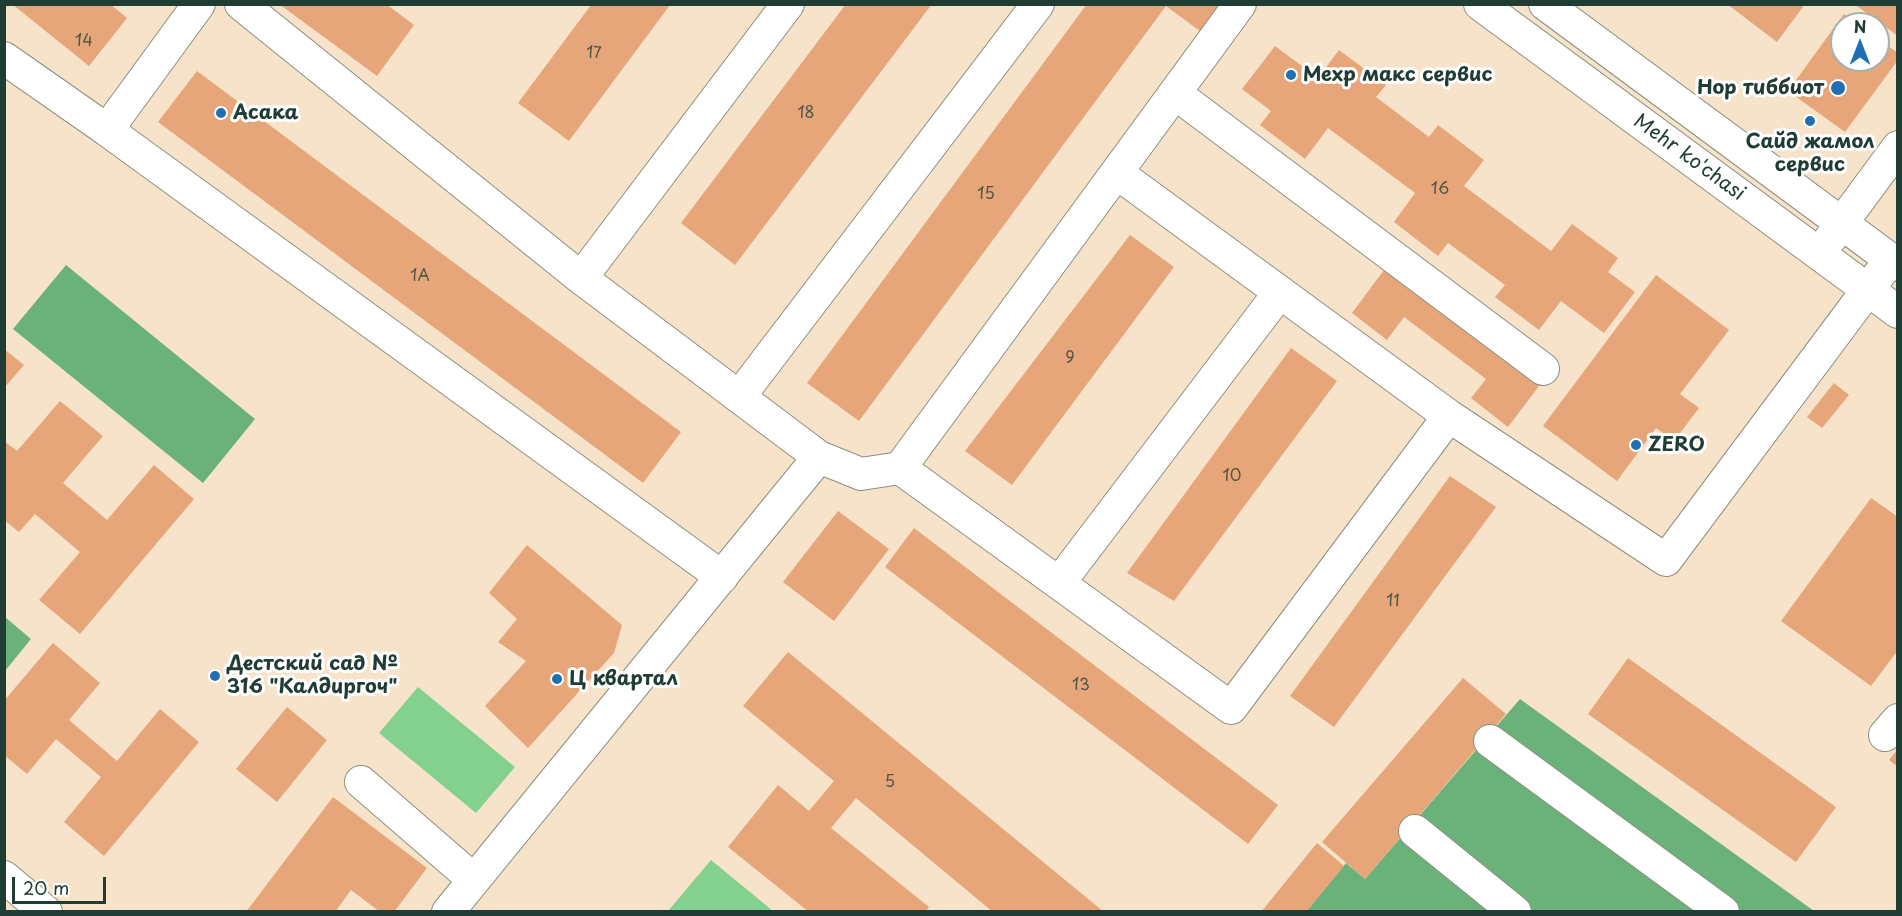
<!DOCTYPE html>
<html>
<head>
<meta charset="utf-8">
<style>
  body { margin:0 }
  #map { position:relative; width:1902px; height:916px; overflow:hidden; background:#f6e3ca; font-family:"Playpen Sans",sans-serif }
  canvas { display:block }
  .frame { position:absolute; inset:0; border:6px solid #1f3d34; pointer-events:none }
  .north { position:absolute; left:1830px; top:12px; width:60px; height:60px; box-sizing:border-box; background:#fff; border:2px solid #a5b1ae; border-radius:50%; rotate:0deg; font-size:16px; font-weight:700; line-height:24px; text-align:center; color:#1f3d34 }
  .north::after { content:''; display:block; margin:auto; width:21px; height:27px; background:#1f6fb2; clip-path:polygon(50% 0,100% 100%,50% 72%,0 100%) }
  .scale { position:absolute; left:12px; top:877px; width:94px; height:27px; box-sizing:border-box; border:3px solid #1f3d34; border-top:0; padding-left:8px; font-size:18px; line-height:21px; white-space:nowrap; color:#1f3d34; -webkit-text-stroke:4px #fff; paint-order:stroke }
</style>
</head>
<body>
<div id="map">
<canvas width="1902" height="916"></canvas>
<div class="frame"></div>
<div class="north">N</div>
<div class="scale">20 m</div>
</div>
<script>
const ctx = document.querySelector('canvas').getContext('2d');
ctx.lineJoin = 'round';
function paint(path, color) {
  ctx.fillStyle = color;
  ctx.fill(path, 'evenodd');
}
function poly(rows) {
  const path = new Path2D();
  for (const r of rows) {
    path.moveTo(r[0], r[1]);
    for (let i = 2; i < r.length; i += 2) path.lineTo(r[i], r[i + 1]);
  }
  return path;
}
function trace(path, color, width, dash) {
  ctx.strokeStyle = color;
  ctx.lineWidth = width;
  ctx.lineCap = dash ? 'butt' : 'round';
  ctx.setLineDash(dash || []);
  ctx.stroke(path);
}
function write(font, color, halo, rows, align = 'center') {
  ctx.font = font + ' "Playpen Sans",sans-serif';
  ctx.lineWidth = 6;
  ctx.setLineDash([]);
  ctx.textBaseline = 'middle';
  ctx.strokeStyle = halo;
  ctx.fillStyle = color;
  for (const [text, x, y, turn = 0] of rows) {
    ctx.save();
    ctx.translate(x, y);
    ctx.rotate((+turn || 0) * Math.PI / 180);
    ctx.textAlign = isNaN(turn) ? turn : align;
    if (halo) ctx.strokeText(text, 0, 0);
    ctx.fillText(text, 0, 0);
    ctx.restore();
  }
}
paint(poly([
  [418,687,515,767,476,813,379,733],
  [711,860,773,911,668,911]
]), '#83d08f');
paint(poly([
  [66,265,255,419,203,483,13,329],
  [5,617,31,639,5,671],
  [1520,699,1814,911,1306,912,1346,863,1365,879]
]), '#6ab27a');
paint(poly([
  [12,4,110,4,127,18,89,66],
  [279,4,386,4,414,25,377,76],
  [846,4,932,4,735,265,681,223],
  [1087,4,1226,4,1204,34,1166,6,859,421,807,383],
  [1727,4,1805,4,1777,42],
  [1854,4,1898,4,1898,36],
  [591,5,670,5,569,141,518,103],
  [1844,14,1858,24,1842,24,1842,60,1878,60,1878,39,1898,53,1898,60,1845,132,1788,91],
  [1275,46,1318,78,1339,50,1386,85,1376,97,1429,137,1438,125,1484,160,1464,186,1551,251,1572,224,1618,258,1608,272,1635,292,1604,333,1561,301,1539,330,1495,297,1505,285,1448,243,1438,256,1394,222,1415,193,1328,128,1305,159,1260,125,1271,111,1242,89],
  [197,71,681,432,643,483,158,122],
  [1130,235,1174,267,1012,485,965,451],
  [1387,266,1542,382,1508,427,1471,398,1486,379,1404,317,1387,340,1352,313],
  [1656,275,1729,330,1680,394,1699,408,1674,441,1656,428,1617,481,1543,426],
  [1291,348,1337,381,1174,601,1127,573],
  [4,349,24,365,4,388],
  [1834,383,1849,395,1822,428,1807,417],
  [60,401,103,436,63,483,107,520,154,465,194,499,80,634,39,600,80,552,35,514,19,532,4,520,4,441,17,451],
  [1450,476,1496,507,1334,727,1290,696],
  [1871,498,1898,517,1898,650,1871,686,1781,621],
  [838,511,889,549,834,621,783,582],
  [914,528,1278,805,1248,844,885,567],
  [527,545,622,625,614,653,528,748,485,706,526,661,498,642,517,619,489,593],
  [53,643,100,683,69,720,117,761,160,709,199,742,104,856,64,822,101,777,56,739,27,774,4,755,4,701],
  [788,652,1104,912,993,912,856,798,831,828,929,907,925,912,809,912,728,847,778,785,809,811,834,781,743,706],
  [1628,658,1836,807,1796,862,1588,714],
  [1463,678,1506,714,1365,879,1322,842],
  [287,707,327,740,277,802,236,769],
  [1898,749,1898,767,1889,760],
  [333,797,427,868,394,912,380,912,351,890,335,912,246,912],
  [1317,843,1344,866,1306,912,1261,912]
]), '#e6a679');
const minor = poly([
  [241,4,581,278,819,457,861,474,900,468,1240,4],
  [1480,4,1898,312],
  [1545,4,1898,265],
  [4,58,107,130,199,4],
  [1176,94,1543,369],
  [107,130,722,577],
  [1117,173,1449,416,1666,560,1890,260],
  [1830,239,1898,147],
  [581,278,788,4],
  [739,397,1038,4],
  [900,468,1231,708,1449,416],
  [1059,583,1280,292],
  [1885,735,1898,720],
  [1490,741,1723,912],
  [361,782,474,880],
  [1415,831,1515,912],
  [4,877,46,912],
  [448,912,819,457]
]);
trace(minor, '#8a907f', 34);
trace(minor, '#fff', 32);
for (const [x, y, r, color] of [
  [1291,75,6,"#1f6fb2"],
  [1838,88,8,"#1f6fb2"],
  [221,113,6,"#1f6fb2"],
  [1810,121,6,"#1f6fb2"],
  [1636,445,6,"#1f6fb2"],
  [215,676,6,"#1f6fb2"],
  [557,679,6,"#1f6fb2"]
]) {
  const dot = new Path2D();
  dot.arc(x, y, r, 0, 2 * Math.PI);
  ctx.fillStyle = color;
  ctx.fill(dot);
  trace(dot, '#fff', 2);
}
write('16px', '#515745', null, [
  ["14",84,42],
  ["17",594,54],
  ["18",806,114],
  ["16",1440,190],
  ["15",986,195],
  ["1А",420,277],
  ["9",1070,359],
  ["10",1232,477],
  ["11",1393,602],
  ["13",1081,686],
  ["5",890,783]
]);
write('bold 20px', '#1f3d34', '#fff', [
  ["Мехр макс сервис",1303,75],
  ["Нор тиббиот",1824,88,"right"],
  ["Асака",233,113],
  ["Сайд жамол",1810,142,"center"],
  ["сервис",1810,165,"center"],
  ["ZERO",1648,445],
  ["Дестский сад №",227,664],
  ["316 \"Калдиргоч\"",227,687],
  ["Ц квартал",569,679]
], 'left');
write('20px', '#1f3d34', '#fff', [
  ["Mehr ko'chasi",1689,158,36]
]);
</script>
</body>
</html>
